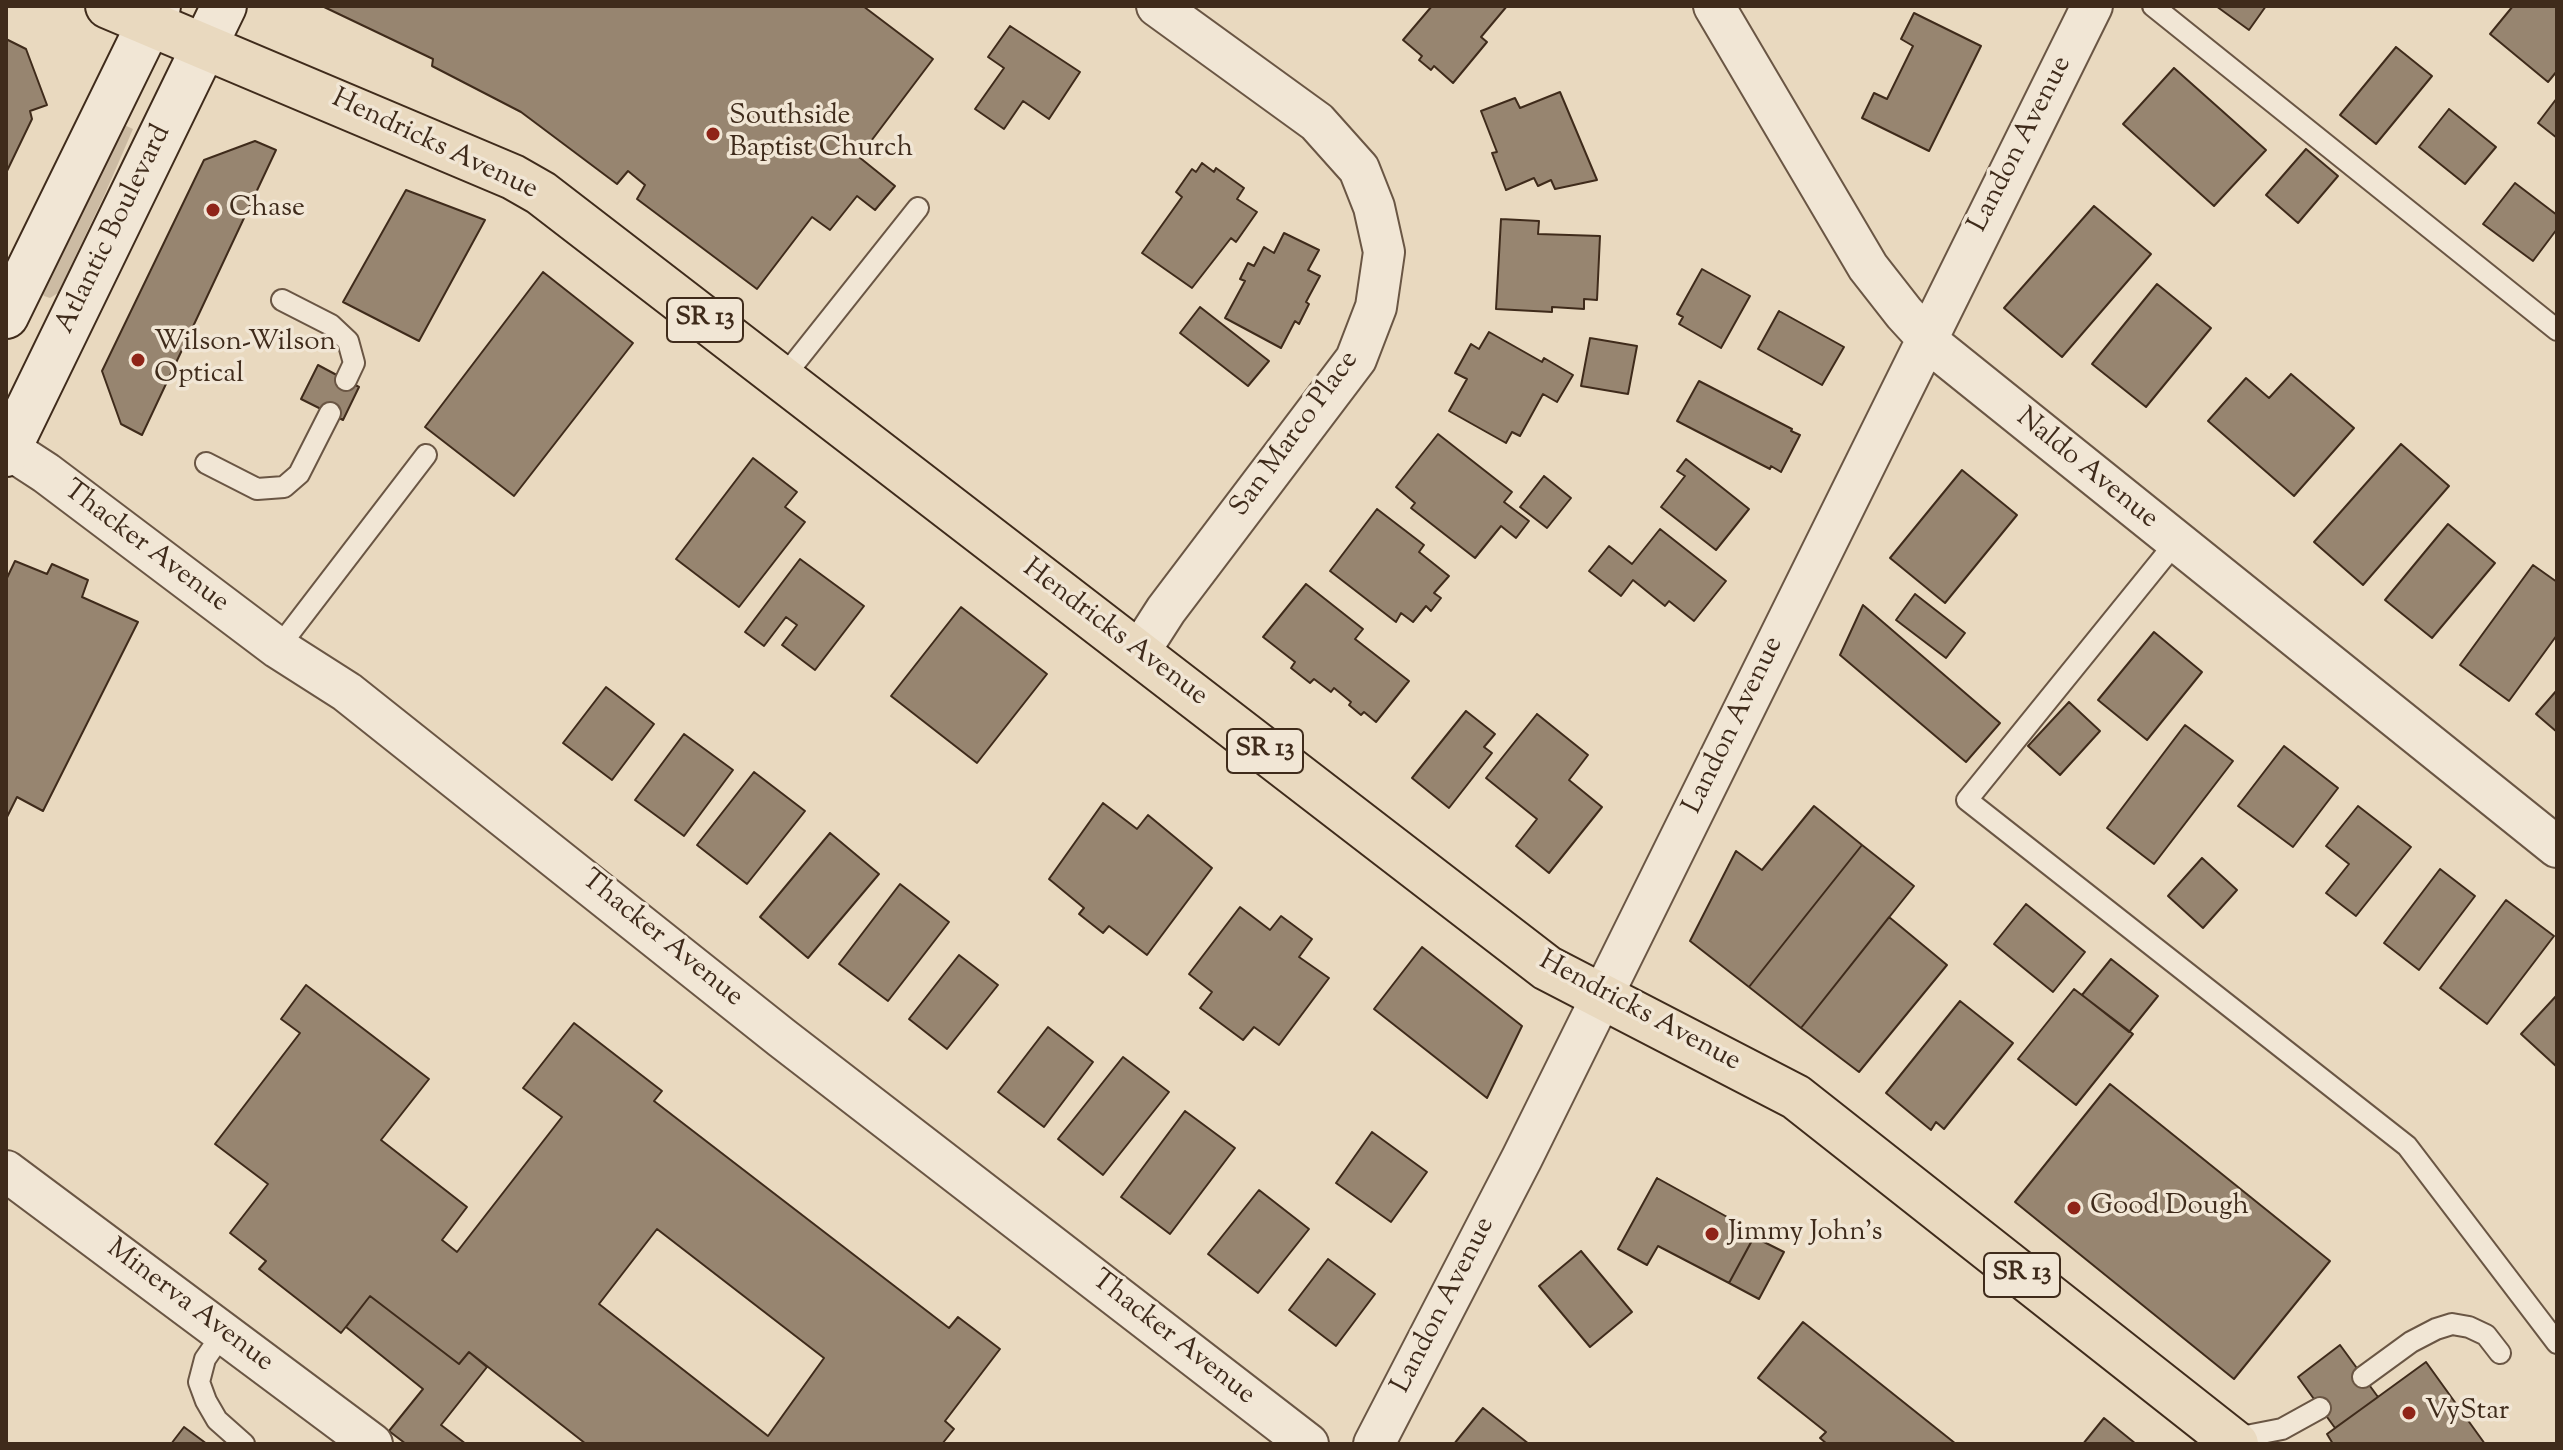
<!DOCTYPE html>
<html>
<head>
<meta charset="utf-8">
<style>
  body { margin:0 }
  #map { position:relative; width:2563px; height:1450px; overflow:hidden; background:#e9d9bf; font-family:"Sorts Mill Goudy",serif }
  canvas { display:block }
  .frame { position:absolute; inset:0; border:8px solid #3f2b1b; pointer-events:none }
</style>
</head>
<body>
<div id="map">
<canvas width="2563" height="1450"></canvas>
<div class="frame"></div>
</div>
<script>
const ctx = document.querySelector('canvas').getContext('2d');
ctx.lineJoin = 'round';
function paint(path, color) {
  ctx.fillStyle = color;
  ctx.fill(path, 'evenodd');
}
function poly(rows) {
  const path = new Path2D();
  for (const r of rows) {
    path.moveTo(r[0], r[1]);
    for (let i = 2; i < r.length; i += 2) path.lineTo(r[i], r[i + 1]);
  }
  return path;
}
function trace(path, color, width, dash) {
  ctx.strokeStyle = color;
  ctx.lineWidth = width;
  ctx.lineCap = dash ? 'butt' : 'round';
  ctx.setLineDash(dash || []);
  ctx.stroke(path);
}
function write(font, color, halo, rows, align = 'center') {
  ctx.font = font + ' "Sorts Mill Goudy",serif';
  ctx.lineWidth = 7;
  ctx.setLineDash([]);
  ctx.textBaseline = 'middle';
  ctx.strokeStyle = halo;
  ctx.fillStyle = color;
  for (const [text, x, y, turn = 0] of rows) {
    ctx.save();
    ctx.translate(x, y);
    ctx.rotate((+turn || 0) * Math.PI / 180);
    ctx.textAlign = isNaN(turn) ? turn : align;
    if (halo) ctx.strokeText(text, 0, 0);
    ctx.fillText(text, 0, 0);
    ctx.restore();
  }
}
paint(poly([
  [122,124,133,129,104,196,58,293,50,298,44,296,40,289]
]), '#ccbba3');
const building = poly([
  [322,6,863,6,933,59,859,157,895,186,875,210,857,196,830,230,812,217,757,289,637,199,645,185,628,171,617,184,521,112,432,66,433,59,322,6],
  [1432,6,1507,6,1481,37,1487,42,1453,83,1434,66,1431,70,1419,60,1422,56,1403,40,1432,6],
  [2216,6,2266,6,2249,30,2216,6],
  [2513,6,2557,6,2557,71,2548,82,2490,34,2513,6],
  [1914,13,1981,46,1929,151,1862,118,1874,93,1887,99,1913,46,1901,39,1914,13],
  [1010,26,1080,72,1049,119,1023,101,1004,129,975,109,1004,68,988,57,1010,26],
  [6,39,26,49,47,105,30,111,32,119,6,173,6,39],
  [2396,47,2432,76,2376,144,2340,115,2396,47],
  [2174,68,2266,150,2214,206,2123,124,2174,68],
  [1560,92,1597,180,1555,189,1551,180,1538,186,1534,178,1506,190,1492,153,1497,152,1481,111,1515,98,1520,108,1560,92],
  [2557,98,2557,138,2538,123,2557,98],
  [2449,109,2496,147,2465,184,2419,147,2449,109],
  [255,141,276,150,142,435,121,424,102,371,204,160,255,141],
  [2306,149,2338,176,2298,223,2266,195,2306,149],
  [1202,163,1214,172,1216,168,1244,188,1237,199,1257,212,1236,242,1231,238,1192,288,1142,253,1182,197,1176,192,1192,169,1196,172,1202,163],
  [2515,183,2557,215,2557,229,2533,261,2483,224,2515,183],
  [406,190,485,220,419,341,343,302,406,190],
  [2094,206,2151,254,2062,357,2004,308,2094,206],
  [1501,219,1539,221,1538,234,1600,236,1597,300,1584,299,1584,309,1552,307,1552,312,1496,309,1501,219],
  [1284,233,1319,250,1308,270,1320,276,1306,302,1309,304,1299,324,1295,321,1281,348,1225,318,1245,281,1240,279,1248,263,1254,266,1264,247,1274,253,1284,233],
  [1702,269,1750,296,1721,348,1679,324,1683,317,1677,314,1702,269],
  [543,272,633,343,514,496,425,427,543,272],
  [2157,284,2211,328,2146,407,2092,364,2157,284],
  [1200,307,1269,361,1248,386,1180,333,1200,307],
  [1779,311,1844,347,1822,385,1758,349,1779,311],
  [1489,332,1542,362,1544,358,1573,375,1557,402,1543,394,1520,436,1512,432,1506,443,1449,411,1467,379,1455,373,1471,344,1479,349,1489,332],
  [1590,338,1637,346,1628,394,1581,386,1590,338],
  [318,365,359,387,343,420,301,399,318,365],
  [2291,374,2354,428,2294,496,2208,421,2246,378,2269,398,2291,374],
  [1699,381,1792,429,1791,431,1800,435,1781,472,1771,466,1770,469,1677,421,1699,381],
  [1438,434,1512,492,1504,502,1529,521,1516,538,1501,526,1475,558,1411,508,1415,503,1396,487,1438,434],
  [2401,444,2449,486,2363,585,2314,542,2401,444],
  [753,458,797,492,785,507,805,522,739,607,676,559,753,458],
  [1686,459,1749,509,1716,550,1661,507,1685,476,1677,471,1686,459],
  [1962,470,2017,515,1945,603,1890,558,1962,470],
  [1544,476,1571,498,1547,528,1520,507,1544,476],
  [1377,509,1424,545,1419,552,1449,576,1434,593,1441,598,1431,611,1426,606,1413,622,1401,613,1396,622,1330,571,1377,509],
  [2448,524,2495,563,2432,638,2385,600,2448,524],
  [1660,529,1726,581,1694,621,1669,601,1665,606,1633,580,1621,596,1589,571,1609,546,1632,564,1660,529],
  [800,559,864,606,815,670,782,645,797,625,786,617,764,646,745,632,800,559],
  [15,561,47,574,52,564,88,580,82,597,138,622,43,811,17,797,6,819,6,580,15,561],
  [2533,565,2557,582,2557,635,2509,701,2460,665,2533,565],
  [1306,584,1363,629,1355,639,1409,681,1376,722,1364,712,1361,715,1349,705,1351,702,1334,688,1331,692,1314,679,1310,683,1291,668,1295,662,1263,637,1306,584],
  [1915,594,1965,633,1946,658,1896,620,1915,594],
  [1863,605,2000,723,1966,762,1840,655,1863,605],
  [961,607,1047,674,977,763,891,696,961,607],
  [2154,632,2202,672,2147,740,2098,700,2154,632],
  [606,687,654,724,612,780,563,743,606,687],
  [2557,690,2557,732,2536,714,2557,690],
  [2069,702,2100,731,2060,775,2028,746,2069,702],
  [1466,711,1495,734,1484,747,1492,753,1449,808,1412,778,1466,711],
  [1537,714,1588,755,1569,780,1602,807,1549,873,1516,846,1537,819,1486,778,1537,714],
  [2185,725,2233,761,2154,864,2107,828,2185,725],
  [684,734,733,770,684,836,635,800,684,734],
  [2284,746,2338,788,2293,847,2238,806,2284,746],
  [754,772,805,811,747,884,697,845,754,772],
  [1103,803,1137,829,1148,815,1212,868,1147,955,1109,926,1103,933,1079,914,1084,908,1049,879,1103,803],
  [1814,806,1862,845,1749,987,1690,941,1736,851,1762,870,1814,806],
  [2358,806,2411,847,2356,916,2326,893,2349,864,2326,846,2358,806],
  [830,833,879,874,808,958,760,917,830,833],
  [1862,845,1914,886,1801,1028,1749,987,1862,845],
  [2202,858,2237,890,2203,928,2168,896,2202,858],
  [2440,869,2475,896,2419,970,2384,943,2440,869],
  [900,884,949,922,888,1001,839,964,900,884],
  [2506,900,2554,936,2487,1024,2440,988,2506,900],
  [2026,904,2085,952,2053,992,1994,944,2026,904],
  [1240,907,1270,930,1281,916,1312,939,1299,957,1329,978,1279,1045,1254,1027,1243,1040,1200,1008,1212,992,1189,974,1240,907],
  [1889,917,1947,965,1859,1072,1801,1028,1889,917],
  [1422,947,1522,1026,1487,1098,1374,1009,1422,947],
  [959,955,998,985,947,1049,909,1019,959,955],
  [2111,959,2158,996,2129,1032,2082,995,2111,959],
  [306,985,429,1079,381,1140,467,1207,442,1240,457,1252,562,1117,523,1088,574,1023,662,1091,654,1101,949,1328,958,1317,1000,1349,945,1421,954,1429,942,1444,586,1444,469,1352,459,1364,370,1296,341,1333,259,1269,266,1261,230,1233,268,1184,215,1144,300,1033,281,1019,306,985],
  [657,1229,824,1358,768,1436,599,1304,657,1229],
  [2074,989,2133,1034,2076,1105,2018,1059,2074,989],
  [2557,995,2557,1067,2521,1034,2557,995],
  [1960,1001,2013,1043,1944,1129,1936,1122,1931,1130,1886,1093,1960,1001],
  [1048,1027,1093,1062,1044,1127,998,1092,1048,1027],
  [1123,1057,1169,1092,1103,1175,1058,1139,1123,1057],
  [2110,1084,2330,1261,2234,1379,2015,1202,2110,1084],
  [1185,1111,1235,1148,1170,1234,1121,1197,1185,1111],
  [1372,1132,1427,1172,1391,1222,1336,1183,1372,1132],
  [1657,1178,1756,1233,1729,1283,1658,1246,1647,1265,1618,1249,1657,1178],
  [1259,1190,1309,1229,1258,1293,1208,1254,1259,1190],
  [1754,1237,1784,1252,1759,1299,1729,1283,1754,1237],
  [1581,1251,1632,1312,1590,1347,1539,1286,1581,1251],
  [1328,1259,1375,1294,1336,1346,1289,1310,1328,1259],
  [370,1296,459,1364,469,1352,487,1367,441,1425,466,1444,406,1444,389,1431,423,1389,346,1327,370,1296],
  [1803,1322,1956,1444,1827,1444,1820,1438,1826,1432,1758,1378,1803,1322],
  [2340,1345,2378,1397,2335,1428,2298,1377,2340,1345],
  [2426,1362,2485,1444,2333,1444,2327,1434,2426,1362],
  [1483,1408,1529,1444,1454,1444,1483,1408],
  [2104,1418,2136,1444,2083,1444,2104,1418],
  [184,1427,207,1444,171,1444,184,1427]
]);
paint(building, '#978570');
trace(building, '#3f2b1b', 2);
const lane = poly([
  [2153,6,2557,330],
  [282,300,331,325,348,341,354,363,346,380],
  [782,379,918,208],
  [206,463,257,489,284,487,299,474,330,413],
  [2176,542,1967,800,2407,1146,2557,1343],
  [278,648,426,455],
  [223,1333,205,1359,199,1382,206,1401,217,1420,244,1444],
  [2363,1377,2411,1342,2436,1329,2452,1324,2469,1327,2486,1335,2500,1353],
  [2231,1439,2282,1429,2320,1408]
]);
const street = poly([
  [1714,6,1868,267,1904,313,1936,348,2557,847],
  [6,447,46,473,278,648,347,692,782,1038,1308,1444],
  [1139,652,1166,610,1356,359,1376,307,1384,252,1374,207,1359,169,1317,122,1157,6],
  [6,1171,372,1444],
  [1374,1444,1522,1158,2092,6]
]);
const secondary = poly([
  [6,316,158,6],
  [6,454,224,6]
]);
const primary = poly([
  [108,6,513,177,541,193,1547,968,1796,1097,2236,1444]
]);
trace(lane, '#6a5644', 24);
trace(street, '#6a5644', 44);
trace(secondary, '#3f2b1b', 48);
trace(primary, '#3f2b1b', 48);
trace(lane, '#f1e6d5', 20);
trace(street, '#f1e6d5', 40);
trace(secondary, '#f1e6d5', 44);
trace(primary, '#e9d9bf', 44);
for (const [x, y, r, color] of [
  [713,134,8,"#8f2418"],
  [213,210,8,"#8f2418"],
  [138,360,8,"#8f2418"],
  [2074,1208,8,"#8f2418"],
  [1712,1234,8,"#8f2418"],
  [2409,1413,8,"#8f2418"]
]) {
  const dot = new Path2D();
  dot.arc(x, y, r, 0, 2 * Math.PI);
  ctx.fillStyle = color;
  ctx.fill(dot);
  trace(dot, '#f1e6d5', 3);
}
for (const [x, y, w] of [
  [705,320,76],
  [1265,751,76],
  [2022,1275,76]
]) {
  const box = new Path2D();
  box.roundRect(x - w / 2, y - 22, w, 44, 6);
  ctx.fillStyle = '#f1e6d5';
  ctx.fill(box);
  trace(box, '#3f2b1b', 2);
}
write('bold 26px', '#3f2b1b', null, [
  ["SR 13",705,320],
  ["SR 13",1265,751],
  ["SR 13",2022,1275]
]);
write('28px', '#3f2b1b', '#f1e6d5', [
  ["Southside",729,118],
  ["Baptist Church",729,150],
  ["Chase",229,210],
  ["Wilson-Wilson",154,344],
  ["Optical",154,376],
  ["Good Dough",2090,1208],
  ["Jimmy John's",1728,1234],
  ["VyStar",2425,1413]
], 'left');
write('28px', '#3f2b1b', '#f1e6d5', [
  ["Landon Avenue",2022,145,-63],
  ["Hendricks Avenue",434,146,25],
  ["Atlantic Boulevard",115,230,-64],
  ["San Marco Place",1296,435,-54],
  ["Naldo Avenue",2086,470,39],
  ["Thacker Avenue",145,548,37],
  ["Hendricks Avenue",1114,634,37],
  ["Landon Avenue",1735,726,-64],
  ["Thacker Avenue",661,940,39],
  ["Hendricks Avenue",1639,1013,28],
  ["Landon Avenue",1445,1306,-63],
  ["Minerva Avenue",189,1307,37],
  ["Thacker Avenue",1172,1339,38]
]);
</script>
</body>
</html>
